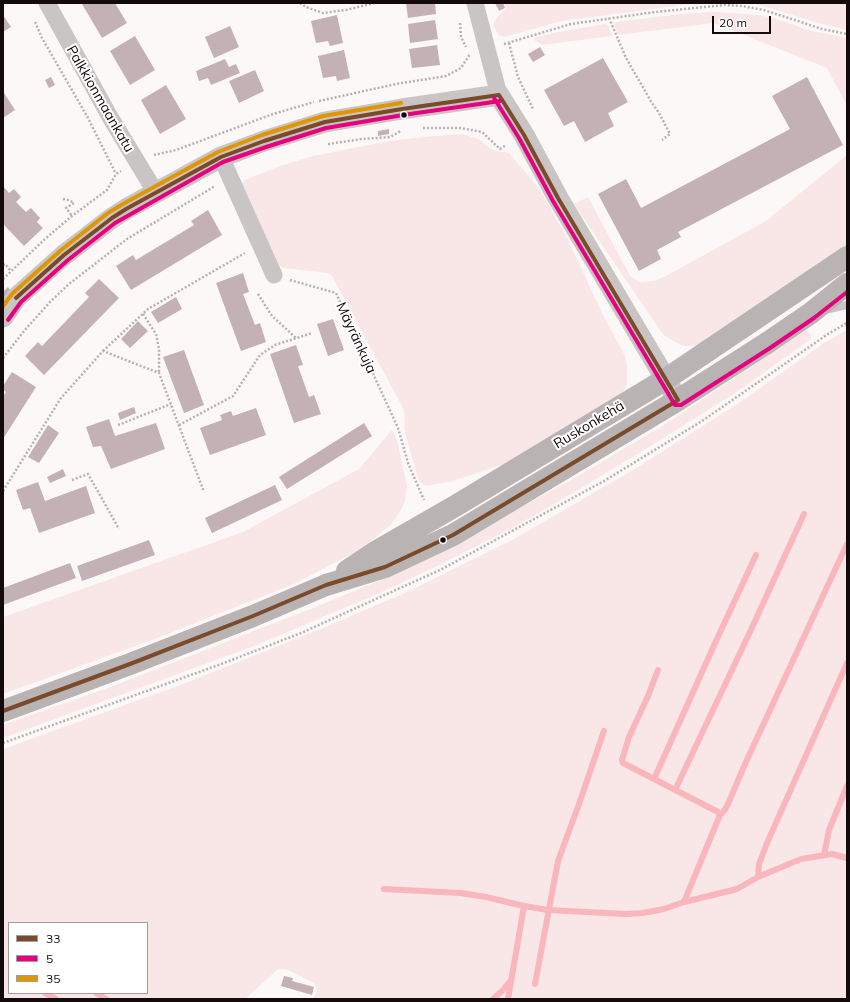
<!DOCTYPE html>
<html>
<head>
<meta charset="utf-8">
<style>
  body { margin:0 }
  #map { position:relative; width:850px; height:1002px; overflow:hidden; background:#fdf8f8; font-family:Mulish,sans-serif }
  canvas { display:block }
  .frame { position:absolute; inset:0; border:4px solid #150a0b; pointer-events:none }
  .legend { position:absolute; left:8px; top:922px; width:140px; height:72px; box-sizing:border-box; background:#fff; border:1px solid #a19d9d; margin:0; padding:5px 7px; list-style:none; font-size:12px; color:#150a0b }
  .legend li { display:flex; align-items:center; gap:8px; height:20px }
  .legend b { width:20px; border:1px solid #a19d9d }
  .scale { position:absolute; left:712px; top:16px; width:59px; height:18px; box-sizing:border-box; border:2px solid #150a0b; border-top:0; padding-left:5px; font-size:12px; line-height:14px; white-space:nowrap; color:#150a0b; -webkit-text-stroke:3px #fff; paint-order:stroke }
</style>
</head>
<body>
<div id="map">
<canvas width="850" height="1002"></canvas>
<div class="frame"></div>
<ul class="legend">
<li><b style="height:5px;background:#7a4b2a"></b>33</li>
<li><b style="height:5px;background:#e5007d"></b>5</li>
<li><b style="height:5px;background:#e09601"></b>35</li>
</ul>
<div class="scale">20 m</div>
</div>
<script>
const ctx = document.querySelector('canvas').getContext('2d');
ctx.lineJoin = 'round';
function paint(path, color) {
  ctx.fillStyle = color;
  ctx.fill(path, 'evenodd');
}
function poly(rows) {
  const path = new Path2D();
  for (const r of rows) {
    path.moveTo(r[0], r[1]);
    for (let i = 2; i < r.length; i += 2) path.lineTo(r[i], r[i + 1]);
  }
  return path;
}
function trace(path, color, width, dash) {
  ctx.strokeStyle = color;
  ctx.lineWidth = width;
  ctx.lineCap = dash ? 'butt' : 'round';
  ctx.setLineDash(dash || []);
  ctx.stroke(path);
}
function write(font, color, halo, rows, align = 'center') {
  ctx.font = font + ' Mulish,sans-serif';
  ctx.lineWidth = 4;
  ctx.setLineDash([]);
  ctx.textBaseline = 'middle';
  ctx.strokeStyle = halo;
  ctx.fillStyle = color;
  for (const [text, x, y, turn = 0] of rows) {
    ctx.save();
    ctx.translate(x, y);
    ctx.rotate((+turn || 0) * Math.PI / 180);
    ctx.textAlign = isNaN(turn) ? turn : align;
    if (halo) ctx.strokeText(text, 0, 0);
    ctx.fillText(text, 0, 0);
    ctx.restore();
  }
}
paint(poly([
  [504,3,698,3,561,21,504,37,499,35,493,26,497,17,506,9],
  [753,3,847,3,847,30,818,23],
  [716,12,759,15,774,18,812,31,847,38,847,106,827,68,714,23,618,35,614,24,615,22,682,14],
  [605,24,608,25,612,36,542,45,534,40,535,38,552,33],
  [462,134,478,139,494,151,505,152,509,153,541,191,569,242,602,313,625,356,627,365,627,384,622,395,504,464,453,481,426,486,420,482,418,478,405,433,404,410,332,276,328,273,283,268,279,265,242,183,245,180,280,166,313,156,389,141,423,137],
  [847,155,847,246,799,280,701,344,695,346,684,346,677,343,665,336,660,330,574,204,588,197,629,274,633,278,640,282,654,281,666,276,766,221],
  [804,330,807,330,811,335,811,339,735,393,670,434,573,493,514,527,437,566,382,592,257,645,3,738,3,725,113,686,313,608,376,582,431,555,566,483,664,425,724,385],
  [847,330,847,999,312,999,316,994,317,990,314,983,288,970,283,969,277,970,245,999,3,999,3,749,183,684,323,628,407,592,514,539,633,470,736,405,824,343],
  [9,923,147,923,147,993,9,993],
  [392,430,397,440,407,486,405,500,401,510,392,523,386,529,359,550,294,584,160,637,3,694,3,617,243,532,359,469]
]), '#f9e6e6');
trace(poly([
  [658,670,648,696,629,737,622,760,623,763,718,812,720,815,684,902],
  [654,779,716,641,756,555],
  [675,790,750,632,804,514],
  [720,815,724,811,728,804,745,764,847,544],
  [824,855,829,830,847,786],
  [758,877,759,864,767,843,847,663],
  [384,889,461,893,486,897,524,906,548,910,626,914,643,913,664,909,684,902,737,889,758,877,801,859,832,854,847,858],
  [535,984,558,861,579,804,604,731],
  [45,993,56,999],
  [96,993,106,999],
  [493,999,503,990,511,980],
  [508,999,524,906]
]), '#f9b6bc', 6);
paint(poly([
  [83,3,115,3,127,23,102,38,82,4],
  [406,3,435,3,436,14,408,18],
  [495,3,503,3,505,8,499,11],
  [3,15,11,27,3,32],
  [337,15,343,43,330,46,328,41,316,43,311,21],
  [435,20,438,39,410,43,408,24],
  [230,26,239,47,214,58,205,37],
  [135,36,155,70,130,85,110,51],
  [437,45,440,65,412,68,409,49],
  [540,47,545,55,533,62,528,54],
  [344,50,350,78,337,81,336,76,323,78,318,56],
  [603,58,628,102,608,113,614,126,585,142,574,121,564,126,544,90],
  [225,59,229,67,236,64,240,73,211,85,208,78,199,81,196,71],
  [255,70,264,91,239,103,229,81],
  [51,77,55,85,49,88,45,80],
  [807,77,843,145,678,232,681,237,657,250,661,259,639,271,598,194,626,179,641,208,790,129,772,96],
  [166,85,186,119,160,134,141,100],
  [4,93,15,110,3,118,3,94],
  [389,129,389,134,378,136,378,131],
  [3,186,9,193,14,189,21,197,16,202,26,212,31,208,40,218,37,222,43,228,24,246,3,224],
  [208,210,222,235,131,290,116,266,133,255,136,260,194,225,191,221],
  [243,273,249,292,243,294,255,325,260,323,266,342,241,351,216,283],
  [99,279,119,298,44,375,25,356,38,342,42,346,89,297,85,293],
  [8,287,11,291,3,300,3,292],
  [176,297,182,309,158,323,151,312],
  [333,319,344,350,328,356,317,324],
  [138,321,148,331,130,348,121,339],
  [296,345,303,365,298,366,309,397,314,395,321,414,294,423,270,354],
  [184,350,204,405,184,413,163,357],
  [12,372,36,387,3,439,3,397,6,392,3,390,3,386],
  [134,407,136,413,120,420,118,413],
  [256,408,266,435,210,455,200,428,222,420,220,415,231,411,233,416],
  [109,419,115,436,156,423,165,449,111,469,101,446,93,447,86,427],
  [364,423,372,436,287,489,279,477],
  [48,425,59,433,39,463,28,457],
  [63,469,66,476,50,483,47,477],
  [38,482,45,501,86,486,95,513,39,533,30,508,23,510,16,490],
  [275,485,282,500,212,533,205,518],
  [149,540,155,555,82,581,77,566],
  [70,563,76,578,3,605,3,588],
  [284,976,293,978,292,981,314,987,312,995,281,986]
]), '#c4b1b3');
trace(poly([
  [300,3,306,7,323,13,346,10,374,3],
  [609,18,626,58,652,103,659,113,670,134,662,140],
  [35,22,42,38,88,118,116,174],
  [460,23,461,37,466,47],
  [509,43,518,77,533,109],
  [504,44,571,24,655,12,725,5,742,6,764,10,822,29,847,34],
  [319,101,396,84,446,76,461,68,470,54],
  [423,128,460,128,482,132,500,149,506,145],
  [328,144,362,139,390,137,401,131],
  [154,155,176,150,273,114,314,102],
  [63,199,69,200,74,203,66,208,72,216],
  [3,265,5,264,11,271],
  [3,279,45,239,72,216,107,190,116,174,121,171],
  [290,280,336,293,398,428,408,463,424,500],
  [258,294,272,316,296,338],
  [143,314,156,334,159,349,159,373],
  [103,351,148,309,245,253],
  [3,358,24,331,50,302,69,284,127,239,215,186],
  [118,425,171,404],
  [179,425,233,396,260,355,275,345,312,333],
  [72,480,88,474,119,529],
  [3,491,61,398,103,351,159,373,204,492],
  [3,743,224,663,301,633,442,569,604,481,702,421,828,334,847,323]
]), '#b6b2b2', 2.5, [2, 2]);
trace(poly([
  [825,310,847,305]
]), '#cac5c5', 8);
trace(poly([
  [47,3,110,117,156,193],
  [475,3,499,95],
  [221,157,274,275]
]), '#cac5c5', 17);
trace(poly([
  [3,317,16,298,64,255,112,218,126,209,221,157,264,141,325,122,402,109,499,95,524,135,558,198,678,400]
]), '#cac5c5', 21);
trace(poly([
  [347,571,377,551,457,505,666,379,847,257],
  [3,711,130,664,253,616,326,585,385,567,453,535,678,400,767,343,811,313,847,284]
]), '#bab3b4', 22);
trace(poly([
  [16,298,64,255,112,218,126,209,221,157,264,141,325,122,402,109,499,95],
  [3,711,130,664,253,616,326,585,385,567,453,535,678,400,558,198,524,135,499,95]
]), '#7a4b2a', 4);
trace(poly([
  [494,98,519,138,553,201,675,405,681,405,770,348,814,318,847,292],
  [8,320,21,302,68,260,115,223,223,162,266,147,326,128,403,115,500,101]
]), '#e5007d', 4);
trace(poly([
  [3,306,12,294,60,251,108,213,123,204,218,152,262,135,323,116,401,103]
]), '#e09601', 4);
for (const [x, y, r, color] of [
  [404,115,3.5,"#150a0b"],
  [443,540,3.5,"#150a0b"]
]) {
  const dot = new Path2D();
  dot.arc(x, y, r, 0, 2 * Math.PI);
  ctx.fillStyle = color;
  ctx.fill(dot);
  trace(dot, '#fff', 1.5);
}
write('14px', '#150a0b', '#fff', [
  ["Palkkionmaankatu",100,99,60],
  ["Mäyränkuja",356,338,65],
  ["Ruskonkehä",589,425,-31]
]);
</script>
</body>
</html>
